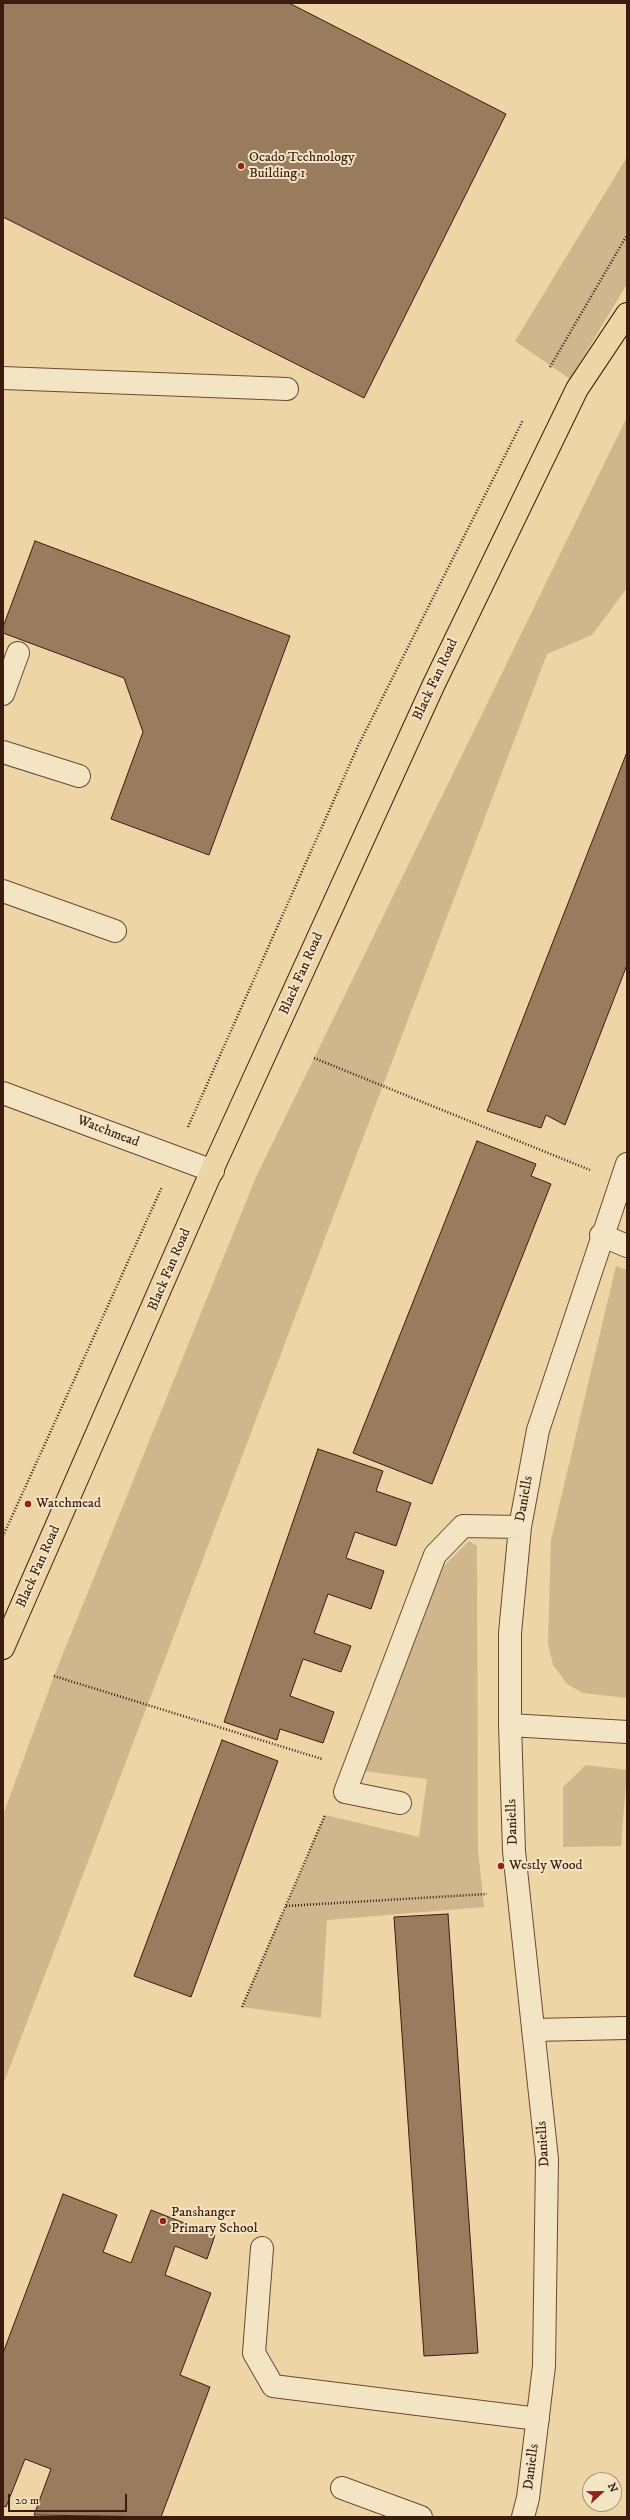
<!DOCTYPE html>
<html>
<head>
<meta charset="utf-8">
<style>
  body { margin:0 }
  #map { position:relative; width:630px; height:2520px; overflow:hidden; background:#edd5a5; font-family:"IM FELL DW Pica",serif }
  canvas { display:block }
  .frame { position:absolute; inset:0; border:4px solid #3d1c10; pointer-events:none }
  .north { position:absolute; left:582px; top:2472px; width:40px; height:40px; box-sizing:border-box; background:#f3e4c4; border:1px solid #aa947c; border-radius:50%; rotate:68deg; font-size:11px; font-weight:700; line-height:16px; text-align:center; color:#3d1c10 }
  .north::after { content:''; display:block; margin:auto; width:14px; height:18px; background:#8f2418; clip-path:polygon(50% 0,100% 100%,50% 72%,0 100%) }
  .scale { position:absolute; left:8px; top:2494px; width:119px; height:18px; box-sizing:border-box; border:2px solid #3d1c10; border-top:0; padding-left:5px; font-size:12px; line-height:14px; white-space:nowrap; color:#3d1c10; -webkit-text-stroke:3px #f3e4c4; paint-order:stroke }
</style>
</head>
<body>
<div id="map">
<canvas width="630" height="2520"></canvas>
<div class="frame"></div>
<div class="north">N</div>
<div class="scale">20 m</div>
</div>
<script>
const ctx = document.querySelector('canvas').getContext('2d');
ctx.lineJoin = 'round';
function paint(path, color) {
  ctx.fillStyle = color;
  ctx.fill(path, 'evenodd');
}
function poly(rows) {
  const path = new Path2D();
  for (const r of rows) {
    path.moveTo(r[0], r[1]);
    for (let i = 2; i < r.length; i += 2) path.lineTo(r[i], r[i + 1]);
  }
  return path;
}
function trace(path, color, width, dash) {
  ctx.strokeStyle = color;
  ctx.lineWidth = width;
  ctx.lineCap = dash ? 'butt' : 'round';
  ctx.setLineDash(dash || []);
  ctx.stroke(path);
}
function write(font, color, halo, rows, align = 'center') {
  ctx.font = font + ' "IM FELL DW Pica",serif';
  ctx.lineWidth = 4;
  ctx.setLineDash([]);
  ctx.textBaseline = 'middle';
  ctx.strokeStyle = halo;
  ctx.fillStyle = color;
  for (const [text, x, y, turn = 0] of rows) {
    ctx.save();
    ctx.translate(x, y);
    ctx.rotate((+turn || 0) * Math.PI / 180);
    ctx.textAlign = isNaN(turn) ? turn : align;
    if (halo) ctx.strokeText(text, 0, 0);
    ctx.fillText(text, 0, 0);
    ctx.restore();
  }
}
paint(poly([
  [627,157,627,284,570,379,515,341],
  [627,417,627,588,592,635,547,654,3,2085,3,1815,54,1676,256,1177],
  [616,1266,627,1270,627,1698,583,1693,567,1684,553,1665,548,1643,551,1540],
  [469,1541,477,1546,478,1850,484,1907,327,1920,321,2018,242,2007,325,1815,419,1837,427,1779,355,1770,440,1570],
  [586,1765,627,1770,621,1846,563,1847,563,1787]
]), '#cfb68c');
const building = poly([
  [3,3,289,3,506,114,364,398,3,217,3,3],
  [35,541,290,636,209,855,111,819,143,732,124,678,3,633,3,627,35,541],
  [627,752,627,965,565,1125,546,1115,541,1128,487,1111,627,752],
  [477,1141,536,1164,531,1176,551,1184,432,1484,353,1453,477,1141],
  [318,1449,383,1471,376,1491,411,1503,396,1546,355,1532,346,1558,384,1571,371,1609,328,1594,314,1633,351,1646,341,1672,303,1659,290,1696,334,1712,323,1743,280,1729,277,1740,224,1722,318,1449],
  [222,1740,278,1761,191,1997,134,1976,222,1740],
  [448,1914,478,2353,424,2356,394,1917,448,1914],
  [63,2194,117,2215,103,2252,131,2263,151,2210,215,2235,207,2259,175,2246,165,2275,211,2293,180,2375,210,2387,161,2517,34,2515,51,2469,25,2459,6,2507,3,2506,3,2353,63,2194]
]);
paint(building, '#997c5d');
trace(building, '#3d1c10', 1);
const minor = poly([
  [3,378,287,389],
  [3,694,18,653],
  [3,752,79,776],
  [3,891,115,931],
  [3,1093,213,1171],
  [601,1235,627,1246],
  [510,1725,627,1732],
  [400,1803,345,1792,435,1555,463,1526,520,1527],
  [533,2030,627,2028],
  [262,2248,254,2353,273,2386,538,2419],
  [342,2488,421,2517],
  [523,2517,528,2498,544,2366,547,2159,514,1851,510,1725,510,1633,520,1527,538,1430,627,1164]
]);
const major = poly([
  [3,1648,213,1168,434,684,577,389,627,314]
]);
trace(minor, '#694a35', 24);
trace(major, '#3d1c10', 24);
trace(poly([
  [550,367,627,235],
  [314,1058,590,1170],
  [188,1127,358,746,523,420],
  [3,1536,162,1187],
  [54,1676,322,1759],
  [286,1906,487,1894],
  [242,2007,325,1815]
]), '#3d1c10', 2.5, [1, 2]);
trace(minor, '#f3e4c4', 22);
trace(major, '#edd5a5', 22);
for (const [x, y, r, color] of [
  [241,166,4,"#8f2418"],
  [28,1504,4,"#8f2418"],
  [501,1866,4,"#8f2418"],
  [163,2221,4,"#8f2418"]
]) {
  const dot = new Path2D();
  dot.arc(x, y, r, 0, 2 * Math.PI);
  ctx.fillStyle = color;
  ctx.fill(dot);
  trace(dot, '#f3e4c4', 1.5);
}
write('14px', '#3d1c10', '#f3e4c4', [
  ["Ocado Technology",249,158],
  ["Building 1",249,174],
  ["Watchmead",36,1504],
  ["Westly Wood",509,1866],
  ["Panshanger",171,2213],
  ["Primary School",171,2229]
], 'left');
write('14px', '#3d1c10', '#f3e4c4', [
  ["Black Fan Road",436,680,-65],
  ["Black Fan Road",302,974,-66],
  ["Watchmead",108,1132,21],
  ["Black Fan Road",170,1270,-67],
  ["Daniells",525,1499,-80],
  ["Black Fan Road",39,1567,-66],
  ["Daniells",513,1822,-92],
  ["Daniells",544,2144,-94],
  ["Daniells",532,2467,-83]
]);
</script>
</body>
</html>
